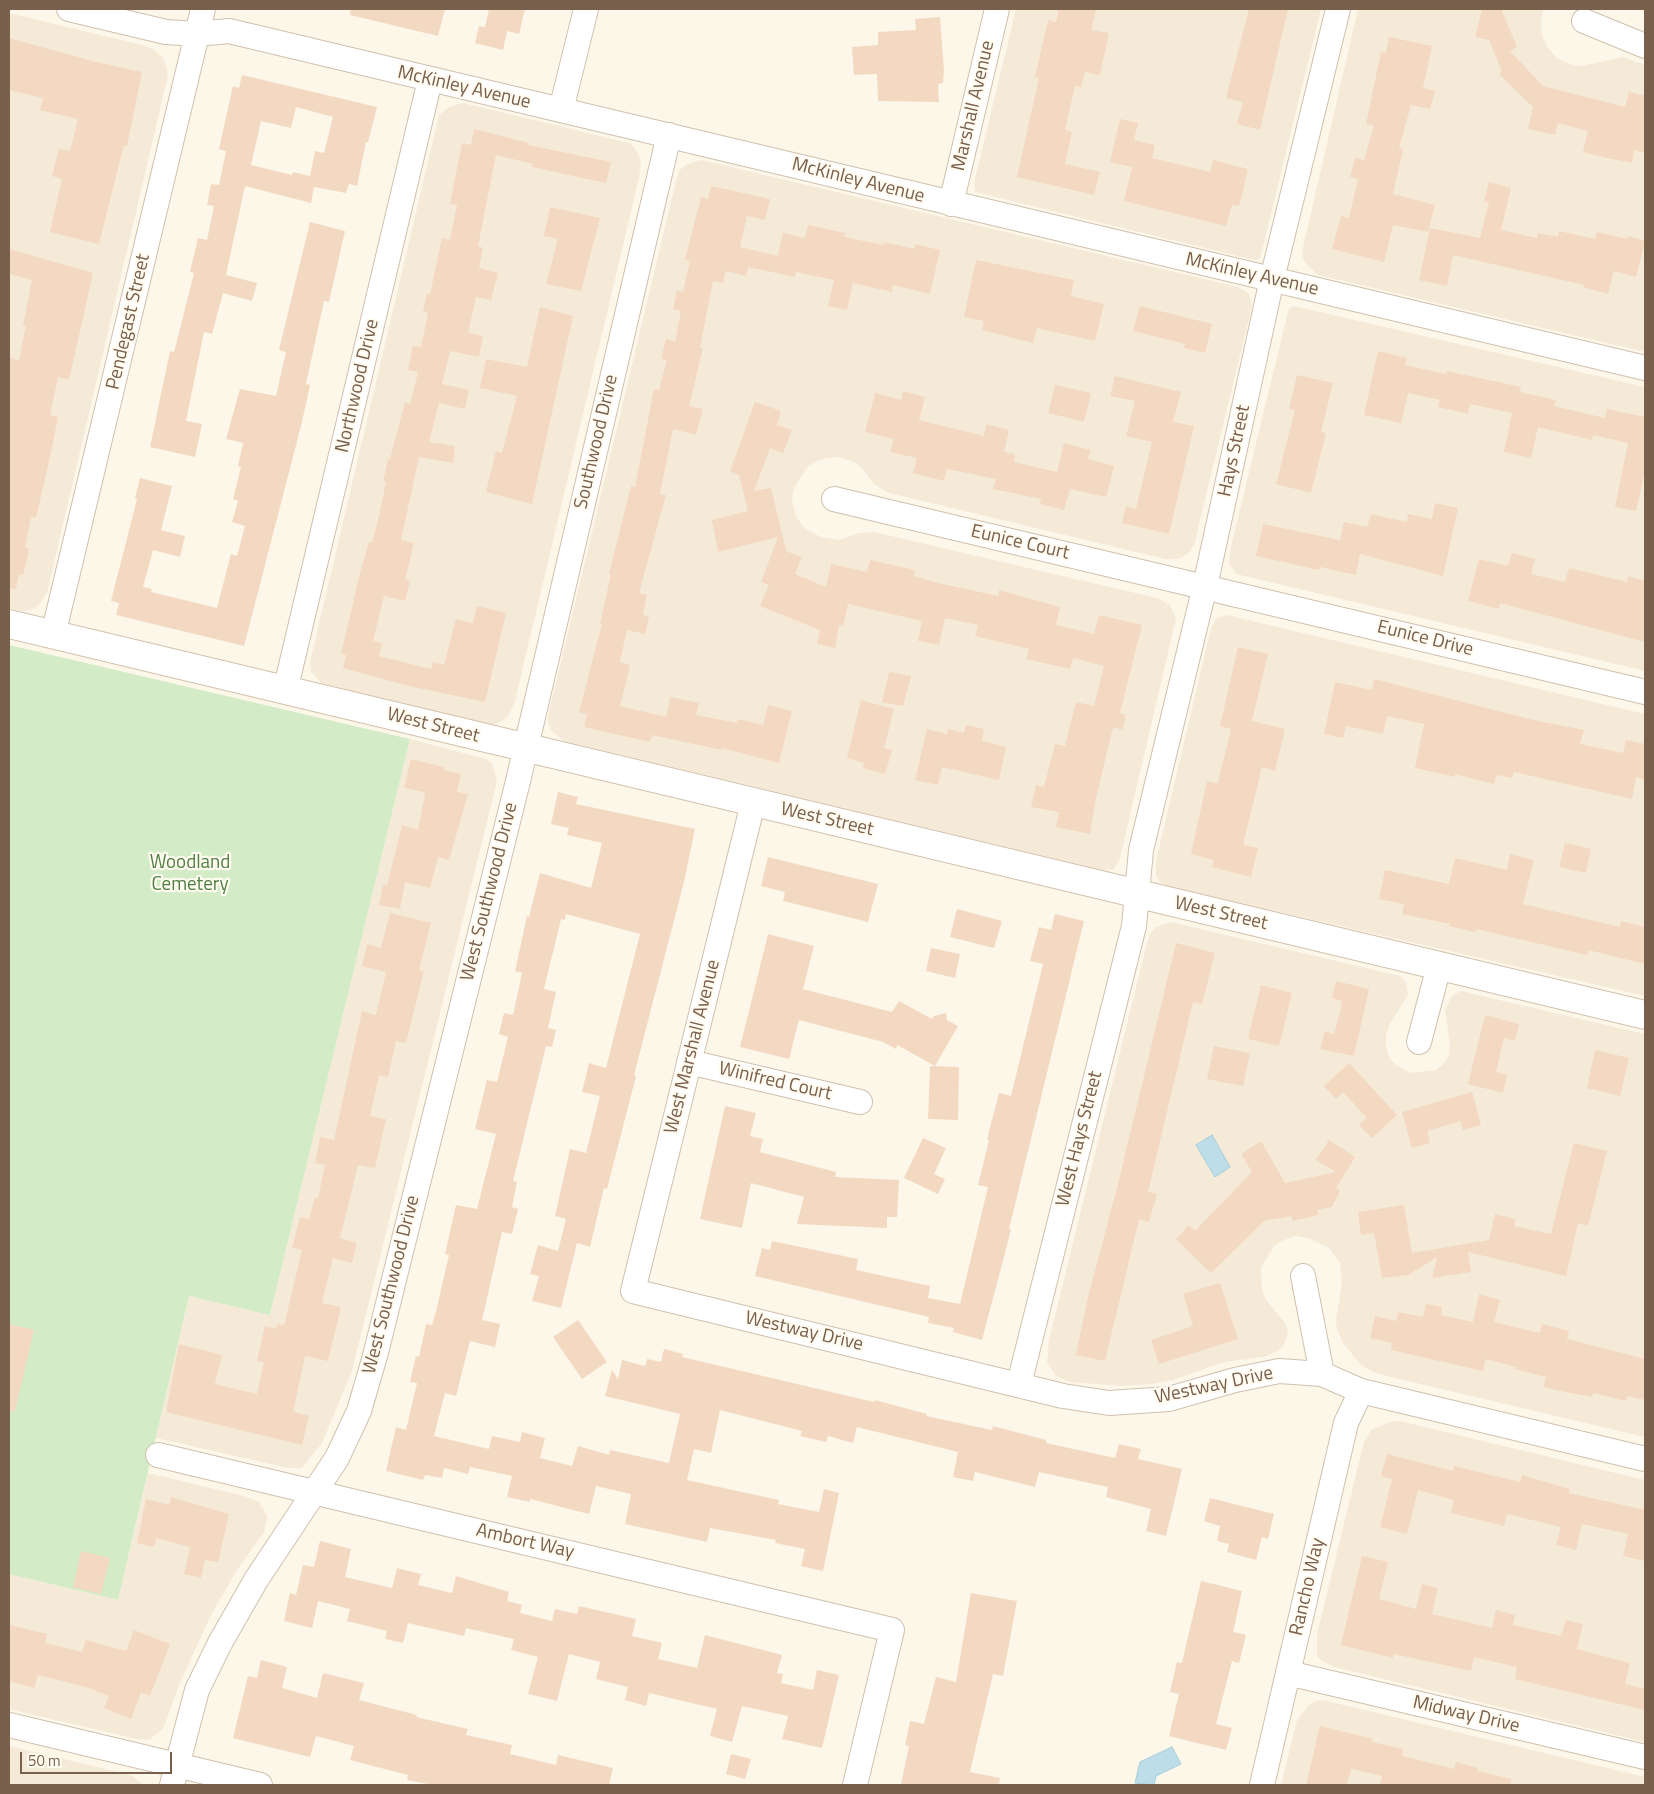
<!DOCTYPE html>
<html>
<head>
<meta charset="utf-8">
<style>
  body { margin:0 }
  #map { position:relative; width:1654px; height:1794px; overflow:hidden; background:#fdf7ea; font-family:"Titillium Web",sans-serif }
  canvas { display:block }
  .frame { position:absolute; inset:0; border:10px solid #79604c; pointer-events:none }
  .scale { position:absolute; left:20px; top:1752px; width:152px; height:22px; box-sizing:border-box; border:2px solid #79604c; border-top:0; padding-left:6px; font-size:15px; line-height:18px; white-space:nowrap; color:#79604c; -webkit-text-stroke:4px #fffbf1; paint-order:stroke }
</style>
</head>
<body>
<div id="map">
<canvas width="1654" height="1794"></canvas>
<div class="frame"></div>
<div class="scale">50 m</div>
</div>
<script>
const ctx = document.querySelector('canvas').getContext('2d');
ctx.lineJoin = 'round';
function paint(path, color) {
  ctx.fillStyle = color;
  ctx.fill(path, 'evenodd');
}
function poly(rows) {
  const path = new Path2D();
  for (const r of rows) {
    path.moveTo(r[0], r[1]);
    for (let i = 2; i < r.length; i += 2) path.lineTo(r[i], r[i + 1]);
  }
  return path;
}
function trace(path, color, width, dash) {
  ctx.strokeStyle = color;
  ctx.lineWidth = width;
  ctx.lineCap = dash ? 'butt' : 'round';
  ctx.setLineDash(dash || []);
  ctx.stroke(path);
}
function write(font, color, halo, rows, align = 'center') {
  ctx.font = font + ' "Titillium Web",sans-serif';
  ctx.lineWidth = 4.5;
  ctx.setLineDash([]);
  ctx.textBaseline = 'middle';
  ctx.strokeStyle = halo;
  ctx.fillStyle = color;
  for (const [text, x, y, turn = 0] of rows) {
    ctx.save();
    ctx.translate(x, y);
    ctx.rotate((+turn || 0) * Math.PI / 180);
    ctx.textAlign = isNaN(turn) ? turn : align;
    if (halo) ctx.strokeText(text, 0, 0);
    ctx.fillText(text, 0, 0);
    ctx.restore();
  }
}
paint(poly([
  [1016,9,1321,9,1260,259,1254,260,975,192,974,183],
  [1358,9,1543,9,1541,25,1542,36,1548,48,1557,58,1572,65,1582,66,1623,57,1645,65,1645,352,1318,275,1307,265,1303,259,1302,252],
  [9,13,146,46,155,50,164,59,168,75,47,593,38,606,31,610,22,611,9,608],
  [463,103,629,143,635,148,641,161,639,178,514,705,508,716,501,722,489,725,321,683,311,671,310,662,439,115,449,107],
  [701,160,1238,287,1249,294,1252,306,1194,545,1190,552,1179,559,1165,559,889,493,874,484,861,467,852,461,838,457,822,459,808,466,794,488,792,499,796,516,805,529,821,537,839,540,859,533,874,532,1157,598,1170,605,1176,618,1174,627,1120,858,1114,869,1103,870,564,741,551,730,548,723,549,712,676,181,679,171,685,165],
  [1294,306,1645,387,1645,671,1236,574,1229,563,1230,551,1286,320,1289,309],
  [1227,615,1645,714,1645,996,1167,886,1160,882,1156,876,1156,861,1211,628,1216,619],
  [410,739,486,759,492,764,497,781,352,1371,322,1443,302,1468,288,1468,156,1438,189,1296,270,1315],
  [1171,922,1400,976,1406,982,1408,995,1390,1024,1386,1035,1386,1047,1390,1059,1396,1065,1411,1073,1436,1070,1444,1063,1449,1055,1450,1045,1445,1009,1452,996,1461,991,1645,1034,1645,1437,1399,1379,1373,1372,1360,1364,1343,1343,1337,1330,1336,1320,1342,1283,1340,1263,1329,1248,1308,1238,1296,1236,1284,1240,1274,1246,1261,1268,1262,1290,1266,1300,1286,1324,1288,1334,1283,1347,1276,1352,1263,1357,1224,1362,1173,1380,1151,1384,1122,1386,1070,1382,1056,1376,1047,1362,1049,1340,1146,947,1150,934,1156,927],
  [1400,1421,1645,1480,1645,1742,1334,1667,1322,1661,1317,1656,1317,1634,1364,1442,1371,1430,1389,1422],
  [148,1473,244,1496,259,1502,267,1516,264,1532,237,1570,210,1617,179,1685,163,1729,150,1739,141,1740,9,1709,9,1574,118,1600],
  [1323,1700,1645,1777,1645,1785,1281,1785,1297,1720,1308,1706,1315,1701],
  [9,1746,131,1775,144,1785,9,1785]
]), '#f5ead8');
paint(poly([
  [9,645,410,739,270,1315,189,1296,118,1600,9,1574]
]), '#d3ecc7');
const water = poly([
  [1212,1135,1230,1167,1215,1177,1196,1145,1212,1135],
  [1172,1747,1181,1764,1156,1776,1154,1785,1135,1783,1140,1762,1172,1747]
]);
paint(water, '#bddee8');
trace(water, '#a3cdda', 1);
paint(poly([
  [351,9,445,9,438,36,350,15],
  [489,9,525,9,519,34,507,31,503,50,475,43,479,26,485,27],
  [1059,9,1096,9,1091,30,1109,33,1100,75,1085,72,1081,87,1075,86,1065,130,1072,132,1065,164,1100,172,1094,195,1017,177,1039,78,1035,77,1048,20,1056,22],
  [1249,9,1288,9,1260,130,1237,124,1243,102,1226,98],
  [1482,9,1501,9,1517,47,1510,51,1543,86,1625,107,1629,92,1645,96,1645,153,1634,150,1632,163,1607,158,1583,152,1588,131,1558,123,1555,135,1528,129,1533,107,1499,74,1502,71,1489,40,1475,37],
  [940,17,944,71,943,83,938,84,939,102,878,101,877,74,854,75,852,47,878,45,878,32,916,30,915,19],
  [1389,37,1432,46,1423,88,1435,91,1430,109,1411,105,1399,148,1403,149,1393,194,1435,205,1428,232,1393,225,1384,262,1332,249,1341,216,1349,218,1358,179,1350,177,1355,158,1364,160,1374,126,1366,124,1381,52,1386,53],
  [9,38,92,61,142,72,127,146,124,145,99,244,50,232,62,179,52,176,59,149,70,151,78,119,40,110,43,98,9,90],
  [242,75,377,107,368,142,366,142,357,186,349,184,346,193,314,187,311,203,245,186,226,275,257,283,252,301,223,293,212,334,204,332,186,421,202,424,195,457,150,447,170,351,174,352,194,273,190,272,198,238,207,240,214,206,207,205,211,184,219,185,226,151,219,149,233,86,239,88],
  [296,107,333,117,324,153,315,151,310,176,293,172,292,175,251,165,261,121,291,128],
  [1120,119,1138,123,1134,140,1155,145,1152,158,1210,172,1213,160,1248,169,1239,206,1232,205,1226,226,1124,201,1132,167,1110,162],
  [474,129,529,143,528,145,611,162,606,183,532,167,533,164,496,155,478,246,483,248,479,268,498,273,491,300,476,297,468,333,483,336,479,357,450,351,442,384,469,390,465,409,439,403,429,442,455,446,453,463,419,457,401,540,414,543,405,580,410,581,405,601,384,596,373,641,382,643,379,656,431,669,433,662,444,665,456,619,473,623,477,606,506,613,485,702,409,686,343,668,346,655,341,654,361,569,369,542,372,543,379,516,386,482,383,482,388,459,390,459,405,402,410,404,418,372,408,370,413,346,421,347,428,313,423,312,427,294,430,294,442,238,450,240,457,205,450,204,462,143,471,145],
  [1489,182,1511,188,1501,230,1537,238,1538,233,1558,237,1559,231,1595,239,1597,232,1627,239,1628,236,1645,241,1636,277,1614,271,1608,294,1583,287,1584,285,1453,255,1447,286,1419,280,1430,228,1480,238,1489,203,1484,201],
  [711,186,770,199,765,220,747,216,740,247,778,256,783,233,805,238,808,225,845,233,844,237,884,245,885,242,914,249,915,244,940,250,930,294,893,285,892,292,853,283,847,310,828,306,834,280,796,272,795,277,748,267,746,276,726,271,723,283,713,281,700,348,703,348,689,406,703,409,696,435,673,429,660,494,666,495,639,593,647,595,643,615,649,616,645,634,627,630,620,662,630,665,620,706,666,717,670,697,699,703,696,715,737,723,738,719,763,725,768,705,792,711,779,763,722,748,722,750,652,735,650,742,584,727,587,714,579,712,602,624,600,624,611,574,609,573,631,486,635,487,654,389,659,390,667,360,661,359,666,339,675,342,681,311,673,309,677,290,683,292,690,261,685,260,701,197,708,199],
  [550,207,600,218,581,291,546,284,558,239,544,236],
  [310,222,345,231,329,302,324,301,306,384,310,385,302,422,244,646,116,615,119,603,111,601,137,499,135,498,140,478,172,486,161,530,185,536,180,557,153,550,143,587,152,589,151,592,217,608,231,554,237,556,245,526,232,522,238,501,233,499,241,467,238,466,243,443,226,439,240,389,276,396,286,352,279,350],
  [9,249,93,273,69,380,58,377,50,415,58,417,52,448,36,518,31,517,25,548,29,549,23,575,19,574,16,589,9,588,9,358,19,360,26,326,23,325,32,280,9,274],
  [976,260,1074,280,1071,296,1104,304,1095,341,1037,328,1033,343,982,330,984,321,964,317],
  [1140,306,1212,324,1205,353,1184,348,1185,344,1133,331],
  [540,307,573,316,532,504,486,492,496,451,502,453,517,396,480,388,486,359,527,367],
  [1378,351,1407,358,1405,365,1446,374,1447,371,1521,387,1520,392,1556,400,1554,406,1605,418,1607,409,1645,417,1645,470,1636,511,1615,507,1628,443,1593,435,1592,440,1538,427,1531,458,1504,452,1512,413,1470,404,1468,414,1438,407,1440,400,1408,393,1401,423,1364,415],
  [1297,375,1333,383,1321,432,1326,433,1311,493,1276,484,1295,410,1289,409],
  [1115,376,1181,392,1173,422,1194,426,1169,534,1122,523,1126,506,1136,509,1152,442,1126,436,1135,401,1110,396],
  [1055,385,1091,393,1084,422,1048,413],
  [903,391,925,397,919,420,984,436,986,424,1009,430,1004,452,1015,454,1014,462,1057,472,1064,443,1091,450,1088,459,1114,466,1106,497,1070,489,1064,510,1040,504,1041,499,993,489,996,479,947,469,944,481,913,473,917,458,890,452,894,439,865,432,875,393,901,400],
  [755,402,781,411,777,425,792,430,783,453,770,448,754,491,771,488,786,551,802,557,795,574,826,587,831,564,867,572,870,560,915,570,914,576,938,583,998,596,999,590,1060,607,1056,625,1094,634,1099,615,1142,625,1120,713,1126,715,1123,730,1113,727,1096,798,1090,834,1056,827,1059,812,1031,807,1036,785,1044,787,1055,744,1065,746,1076,702,1094,706,1104,666,1073,658,1070,669,1026,659,1029,649,975,636,978,625,945,618,939,645,918,641,922,621,848,604,843,626,839,625,835,648,817,644,820,630,760,606,769,585,761,582,778,537,718,552,712,520,748,511,739,475,730,471],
  [1435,503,1458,508,1443,576,1360,554,1356,575,1320,567,1319,570,1256,556,1263,524,1340,540,1344,522,1367,527,1371,514,1407,522,1408,514,1432,519],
  [1512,553,1535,559,1531,574,1565,582,1569,568,1627,582,1628,576,1645,581,1645,642,1500,603,1499,609,1468,601,1479,559,1508,566],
  [1238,647,1268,654,1252,721,1285,729,1275,771,1262,767,1243,845,1258,848,1251,877,1212,867,1214,860,1191,854,1207,781,1218,783,1231,729,1220,726],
  [889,672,911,676,903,706,882,702],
  [1374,679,1533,720,1584,730,1580,744,1623,753,1626,740,1645,744,1645,780,1636,777,1632,799,1514,772,1512,778,1497,775,1494,784,1455,774,1455,777,1415,768,1424,724,1387,716,1383,734,1346,726,1343,738,1324,734,1335,682,1372,690],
  [861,700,894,709,884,748,892,750,885,774,863,768,864,763,847,758],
  [966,725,984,729,982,741,1006,747,999,780,942,767,938,785,915,780,927,729,947,734,948,729,964,733],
  [411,759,444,767,444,770,461,774,457,792,468,794,449,860,438,857,430,888,405,882,400,909,379,905,383,885,387,885,402,825,418,830,425,795,424,792,404,788],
  [558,792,578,797,576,804,695,829,684,882,634,1075,636,1076,607,1189,604,1188,590,1247,577,1243,561,1308,532,1301,539,1276,530,1274,538,1245,558,1251,566,1219,555,1216,570,1149,586,1153,600,1096,582,1092,589,1063,606,1068,640,934,566,914,565,920,561,919,544,989,556,992,548,1028,556,1030,552,1047,546,1046,513,1181,517,1182,512,1207,518,1209,512,1234,502,1232,482,1320,500,1324,495,1347,470,1341,456,1396,445,1393,434,1436,489,1449,492,1436,520,1442,522,1432,545,1438,540,1458,572,1466,578,1446,609,1455,610,1450,669,1463,680,1414,605,1396,612,1370,618,1379,622,1360,645,1366,647,1359,661,1362,664,1349,683,1354,682,1357,874,1402,875,1400,927,1414,926,1416,992,1430,993,1426,1046,1440,1046,1443,1115,1458,1119,1444,1141,1449,1138,1459,1182,1469,1166,1536,1146,1531,1151,1509,1106,1497,1108,1487,1039,1472,1035,1487,975,1472,973,1481,953,1477,958,1452,857,1427,853,1443,828,1436,826,1442,800,1436,802,1431,720,1410,711,1453,694,1449,687,1480,779,1500,778,1504,819,1512,824,1489,839,1493,823,1571,801,1566,805,1549,775,1543,776,1540,710,1528,707,1542,625,1524,631,1494,596,1486,589,1514,530,1499,530,1502,507,1497,512,1476,470,1467,468,1474,444,1468,442,1478,425,1475,423,1480,386,1471,396,1427,406,1430,417,1383,410,1382,416,1356,419,1357,426,1324,432,1325,436,1311,449,1255,445,1254,456,1205,477,1209,496,1134,475,1129,487,1080,497,1082,508,1037,499,1034,504,1013,513,1015,522,973,515,971,527,916,529,917,540,873,591,888,602,843,567,835,569,828,551,824],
  [1565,843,1591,849,1586,873,1559,867],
  [1510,854,1534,860,1523,904,1620,927,1621,921,1645,927,1645,964,1588,950,1587,955,1476,929,1475,932,1449,926,1450,924,1402,914,1404,904,1379,899,1385,870,1449,884,1455,858,1507,870],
  [768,857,878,884,868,922,783,901,785,892,761,886],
  [957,909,1002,921,994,948,950,937],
  [390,913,431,923,419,970,424,971,406,1043,396,1041,388,1077,379,1075,370,1116,386,1119,381,1141,375,1168,358,1165,340,1238,357,1243,352,1263,333,1258,322,1303,341,1307,328,1361,305,1356,293,1412,309,1416,302,1445,166,1412,179,1344,222,1355,215,1384,257,1394,264,1362,257,1361,265,1326,276,1329,277,1324,284,1325,302,1250,292,1248,300,1217,309,1219,315,1198,318,1198,325,1165,315,1163,320,1137,334,1140,362,1011,376,1015,386,972,362,966,367,944,381,948],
  [1055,914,1084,921,1009,1229,1011,1230,982,1340,953,1332,954,1328,928,1323,929,1317,755,1276,762,1248,770,1250,772,1241,858,1259,856,1270,930,1286,928,1298,960,1304,988,1187,978,1185,989,1140,987,1139,999,1093,1011,1096,1043,964,1030,961,1039,927,1051,930],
  [768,934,814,946,803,989,892,1012,899,1001,932,1019,934,1016,946,1013,947,1020,958,1026,935,1066,897,1045,896,1049,883,1042,799,1020,789,1059,740,1047],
  [1176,943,1215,953,1202,1004,1193,1002,1148,1192,1157,1194,1149,1222,1139,1219,1105,1361,1076,1355,1088,1297,1118,1184],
  [931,948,960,954,955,978,926,971],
  [1336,981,1369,989,1354,1056,1320,1049,1325,1031,1334,1034,1339,1016,1342,1001,1332,998],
  [1261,985,1292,993,1279,1046,1248,1039],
  [1485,1015,1519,1024,1515,1041,1504,1038,1496,1072,1507,1075,1503,1093,1468,1084],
  [1214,1046,1250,1053,1243,1086,1207,1079],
  [1595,1050,1629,1058,1620,1096,1587,1088],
  [1349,1063,1397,1115,1372,1138,1359,1125,1367,1118,1343,1092,1336,1099,1324,1086],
  [930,1066,959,1067,958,1120,928,1119],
  [1472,1092,1481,1125,1463,1130,1460,1121,1427,1131,1430,1143,1412,1148,1402,1112],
  [725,1106,756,1113,750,1136,763,1139,760,1152,836,1172,835,1177,899,1180,897,1217,887,1217,887,1228,797,1224,804,1197,751,1183,742,1228,700,1219],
  [923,1138,946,1148,934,1174,945,1179,938,1194,904,1178],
  [1329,1140,1355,1157,1336,1188,1340,1191,1332,1207,1317,1210,1319,1215,1292,1221,1292,1216,1264,1221,1211,1273,1176,1239,1189,1225,1195,1231,1252,1172,1241,1154,1261,1141,1285,1183,1336,1172,1316,1160],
  [1574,1143,1607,1151,1588,1226,1578,1223,1566,1276,1468,1252,1471,1272,1432,1278,1437,1257,1408,1275,1382,1278,1374,1233,1361,1235,1358,1212,1404,1205,1412,1253,1489,1240,1495,1214,1516,1219,1514,1226,1551,1234],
  [1220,1283,1238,1339,1159,1364,1151,1340,1193,1326,1183,1294],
  [1479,1294,1500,1300,1494,1322,1540,1333,1542,1324,1569,1331,1567,1339,1645,1359,1645,1400,1627,1396,1626,1401,1593,1393,1592,1397,1566,1392,1543,1387,1546,1377,1515,1369,1516,1367,1486,1359,1483,1371,1391,1350,1392,1343,1370,1338,1375,1316,1396,1321,1398,1312,1423,1317,1426,1304,1442,1307,1441,1315,1473,1322],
  [578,1320,607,1362,582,1379,553,1337],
  [9,1324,34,1330,15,1411,9,1411],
  [1387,1454,1453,1471,1454,1466,1520,1482,1522,1475,1570,1489,1569,1493,1645,1510,1645,1561,1623,1556,1628,1534,1582,1524,1576,1550,1556,1545,1561,1527,1507,1514,1504,1526,1451,1513,1454,1500,1418,1490,1407,1534,1380,1527,1392,1479,1381,1476],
  [171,1497,229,1514,218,1562,205,1560,201,1578,184,1574,190,1547,156,1538,154,1547,137,1543,146,1499,169,1505],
  [1210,1498,1274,1514,1268,1539,1262,1537,1256,1560,1227,1552,1229,1544,1217,1541,1220,1526,1204,1521],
  [320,1541,351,1549,345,1577,392,1588,397,1568,421,1574,418,1585,452,1593,456,1576,509,1592,507,1601,522,1605,520,1613,552,1621,555,1609,577,1614,579,1606,636,1619,632,1636,662,1643,658,1659,697,1668,705,1635,782,1655,777,1673,783,1674,781,1683,813,1690,817,1670,839,1675,822,1748,782,1739,788,1716,742,1706,732,1742,710,1736,717,1709,649,1693,646,1706,625,1700,628,1687,596,1679,600,1662,569,1654,557,1701,528,1694,538,1657,511,1650,514,1639,466,1628,464,1636,408,1623,403,1643,385,1639,387,1631,347,1621,350,1609,318,1601,312,1628,284,1621,290,1593,296,1595,303,1565,314,1567],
  [81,1551,110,1558,101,1594,73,1587],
  [1362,1556,1388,1562,1379,1599,1416,1609,1422,1584,1438,1588,1432,1614,1492,1628,1496,1610,1515,1615,1513,1625,1561,1636,1566,1620,1583,1624,1577,1649,1630,1663,1625,1684,1645,1689,1645,1710,1515,1679,1517,1667,1474,1657,1471,1671,1394,1654,1393,1658,1341,1645],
  [1201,1581,1242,1591,1233,1632,1246,1635,1239,1663,1232,1661,1216,1724,1232,1728,1226,1750,1169,1736,1179,1694,1170,1692,1177,1662,1182,1663],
  [971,1593,1017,1601,1003,1676,993,1674,970,1772,1000,1778,999,1785,901,1785,909,1746,905,1745,910,1721,924,1724,936,1677,956,1682],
  [9,1625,47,1634,45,1643,82,1652,86,1640,126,1651,134,1630,170,1644,150,1696,141,1692,131,1719,104,1708,109,1696,86,1687,38,1675,34,1688,9,1681],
  [261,1660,287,1667,282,1688,317,1698,323,1673,364,1683,359,1700,417,1715,416,1717,468,1729,466,1735,512,1745,510,1754,556,1765,558,1755,613,1768,609,1785,433,1785,407,1780,408,1775,350,1760,354,1746,316,1736,310,1757,233,1738,248,1676,257,1678],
  [1320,1726,1373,1739,1372,1742,1403,1749,1402,1756,1454,1769,1456,1762,1478,1768,1477,1771,1511,1779,1511,1785,1380,1785,1382,1776,1351,1769,1347,1785,1306,1785],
  [731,1754,751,1759,745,1779,726,1774]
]), '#f3d9c1');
const street = poly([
  [69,9,166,32,197,34,229,31,1645,368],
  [1584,21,1645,46],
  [561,110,586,9],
  [951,204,997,9],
  [834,499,1645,692],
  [53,635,203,9],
  [285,691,430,80],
  [753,803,633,1291,1063,1396,1109,1403,1169,1399,1235,1380,1279,1371,1322,1374,1361,1391,1645,1459],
  [1419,1042,1439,966],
  [689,1062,860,1102],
  [1303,1276,1322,1374],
  [1019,1384,1134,926,1141,850,1205,586,1272,279,1338,9],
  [158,1455,892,1630,855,1785],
  [1288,1673,1645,1757],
  [9,1725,260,1785],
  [172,1785,197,1690,220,1643,256,1580,337,1458,359,1411,375,1356,519,777,669,135],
  [1262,1785,1346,1423,1361,1391]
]);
const secondary = poly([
  [9,624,1645,1015]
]);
trace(street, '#d0c0ae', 26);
trace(secondary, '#d3c1ac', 30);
trace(street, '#fff', 24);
trace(secondary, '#fff', 28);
write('19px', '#79604c', '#fffbf1', [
  ["McKinley Avenue",464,88,13],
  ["Marshall Avenue",974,106,-77],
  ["McKinley Avenue",858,181,14],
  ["McKinley Avenue",1252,275,13],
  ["Pendegast Street",129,322,-77],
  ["Northwood Drive",358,386,-77],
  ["Southwood Drive",597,442,-77],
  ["Hays Street",1235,451,-78],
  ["Eunice Court",1020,543,13],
  ["Eunice Drive",1425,639,14],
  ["West Street",433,726,14],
  ["West Street",827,820,13],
  ["West Southwood Drive",490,892,-76],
  ["West Street",1221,914,13],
  ["West Marshall Avenue",693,1047,-76],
  ["Winifred Court",775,1082,13],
  ["West Hays Street",1080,1139,-76],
  ["West Southwood Drive",392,1285,-76],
  ["Westway Drive",804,1332,13],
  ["Westway Drive",1214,1386,-12],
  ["Ambort Way",525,1542,13],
  ["Rancho Way",1308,1587,-77],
  ["Midway Drive",1466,1715,13]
]);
write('19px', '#507f43', '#fffbf1', [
  ["Woodland",190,863],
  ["Cemetery",190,885]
]);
</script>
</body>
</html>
